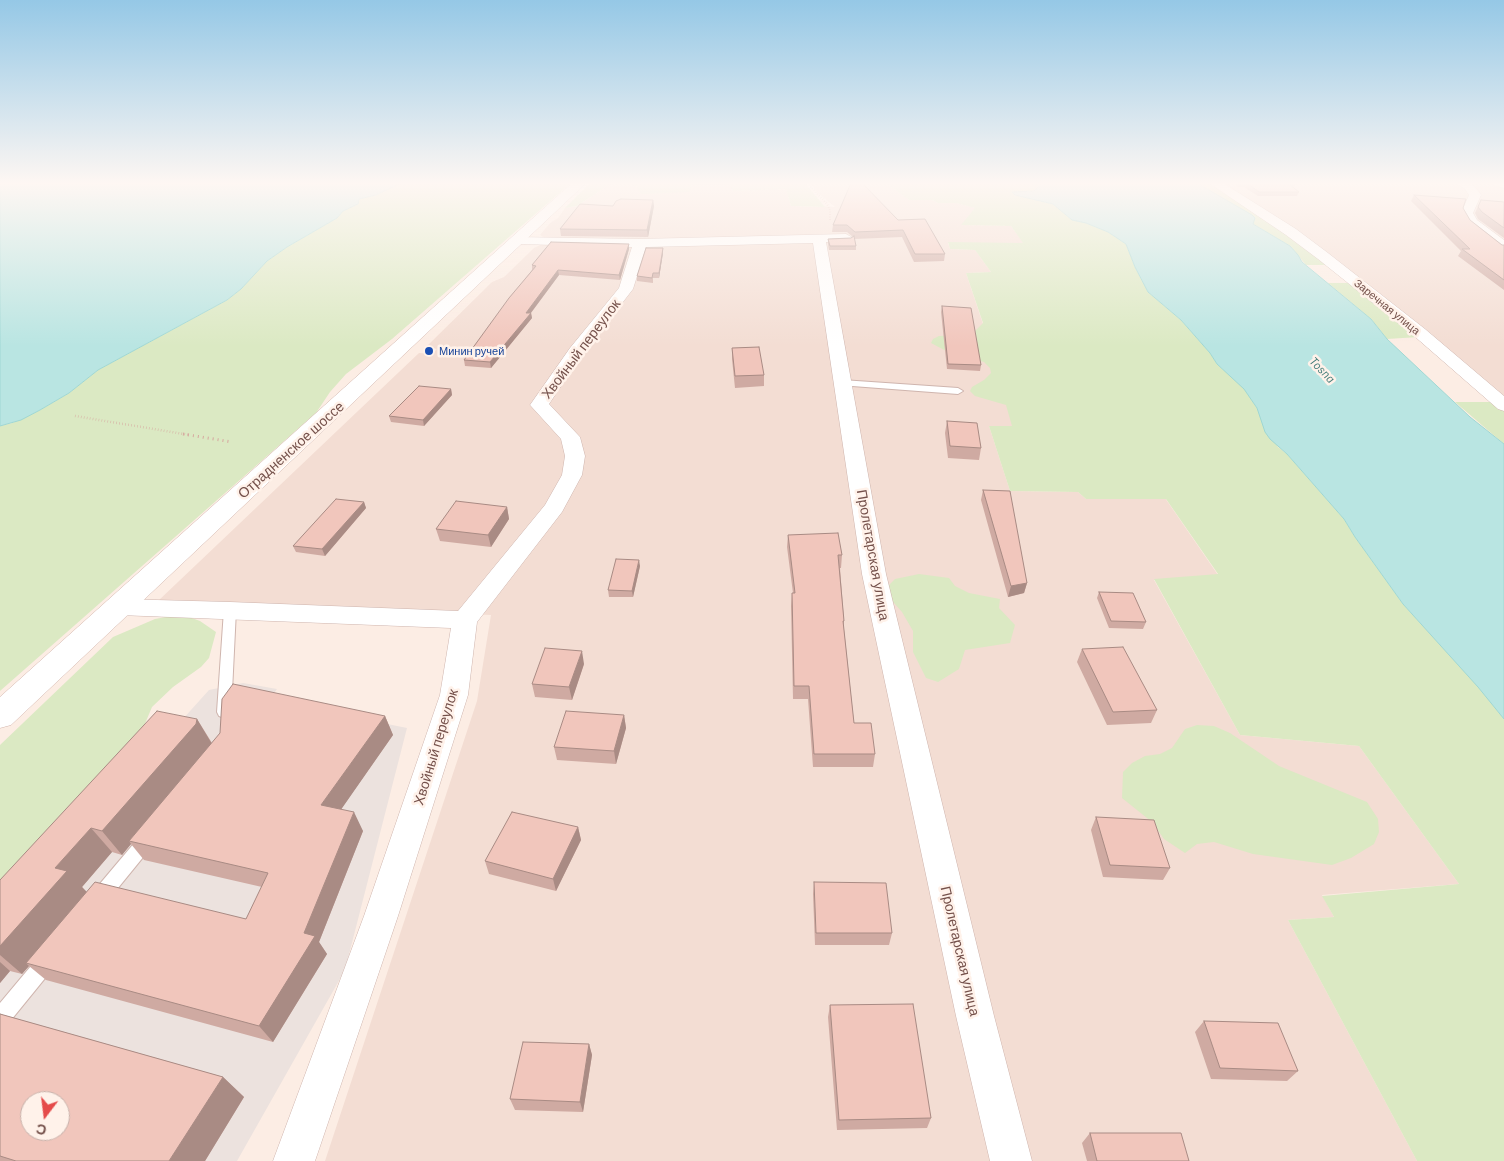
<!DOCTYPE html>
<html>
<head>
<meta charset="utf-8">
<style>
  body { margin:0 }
  #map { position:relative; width:1504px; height:1161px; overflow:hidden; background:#fcede4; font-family:Barlow,sans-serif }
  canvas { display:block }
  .north { position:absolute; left:20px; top:1091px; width:50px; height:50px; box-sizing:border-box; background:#fff2ea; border:1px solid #c7b1aa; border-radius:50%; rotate:195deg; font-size:14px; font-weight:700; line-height:20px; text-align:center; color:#74504a }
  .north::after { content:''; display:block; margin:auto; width:18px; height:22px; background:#e54b4a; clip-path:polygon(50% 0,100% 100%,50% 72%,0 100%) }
</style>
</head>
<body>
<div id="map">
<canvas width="1504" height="1161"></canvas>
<div class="north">С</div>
</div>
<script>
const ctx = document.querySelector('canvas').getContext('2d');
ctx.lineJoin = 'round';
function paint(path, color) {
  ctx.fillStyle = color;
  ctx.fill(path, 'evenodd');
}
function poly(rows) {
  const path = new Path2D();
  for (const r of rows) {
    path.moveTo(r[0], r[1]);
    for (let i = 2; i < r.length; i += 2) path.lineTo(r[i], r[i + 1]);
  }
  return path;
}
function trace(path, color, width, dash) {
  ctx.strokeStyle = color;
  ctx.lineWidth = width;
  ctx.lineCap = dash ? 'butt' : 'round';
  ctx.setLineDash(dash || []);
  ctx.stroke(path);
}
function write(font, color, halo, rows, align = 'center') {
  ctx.font = font + ' Barlow,sans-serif';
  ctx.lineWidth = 5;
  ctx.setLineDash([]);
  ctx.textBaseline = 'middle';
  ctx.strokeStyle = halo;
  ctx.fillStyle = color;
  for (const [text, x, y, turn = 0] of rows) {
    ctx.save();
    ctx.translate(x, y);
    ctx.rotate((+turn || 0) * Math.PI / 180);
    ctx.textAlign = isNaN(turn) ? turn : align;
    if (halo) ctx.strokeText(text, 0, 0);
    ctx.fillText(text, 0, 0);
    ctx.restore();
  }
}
paint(poly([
  [612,183,629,183,637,187,690,192,691,185,730,184,733,191,786,189,791,206,835,207,818,193,810,183,886,183,909,200,932,200,938,203,956,203,976,208,962,225,1011,226,1024,243,948,243,950,249,975,250,991,272,966,273,984,327,1013,426,989,426,1010,491,1078,492,1086,499,1165,498,1218,575,1154,580,1240,735,1359,746,1459,884,1322,895,1334,917,1288,920,1417,1161,325,1161,477,701,491,615,158,601,419,353,432,354,437,349,426,347,492,282,504,277,534,248,540,245,545,238,540,235,550,223,558,218,565,208,577,206],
  [1218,183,1504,183,1504,398]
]), '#f3ddd3');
paint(poly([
  [243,683,277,689,269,700,407,728,345,970,237,1161,0,1161,0,922,209,690],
  [30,1101,60,1101,60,1131,30,1131]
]), '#ece2de');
paint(poly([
  [401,183,571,183,392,339,346,374,330,392,316,413,0,691,0,426,12,423,40,410,69,393,98,370,227,300,241,289,267,261,287,247,337,218,343,211,358,204,359,199,376,195],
  [590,183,612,183,577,206,565,208],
  [624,183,805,183,825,207,791,206,786,189,733,191,729,184,691,185,690,192,641,194,637,187],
  [886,183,1042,183,1034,191,1013,192,1015,195,1053,204,1072,220,1086,223,1108,232,1126,244,1135,267,1148,292,1181,320,1210,353,1217,364,1244,388,1257,408,1278,447,1287,454,1344,519,1355,537,1403,604,1479,687,1504,719,1504,1161,1417,1161,1288,920,1334,917,1322,896,1459,884,1359,746,1240,735,1154,579,1218,574,1166,499,1086,499,1078,492,1010,491,989,426,1012,426,1006,405,975,396,970,391,972,387,984,380,991,373,990,368,984,362,948,352,931,343,933,339,939,336,959,335,974,332,983,323,966,273,991,272,975,250,950,249,948,242,1023,243,1011,226,961,225,975,208,956,203,938,203,932,200,909,200],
  [1197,183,1209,183,1262,217,1329,265,1306,265,1290,246,1253,224],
  [1328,283,1353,283,1419,337,1387,339,1371,319],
  [1455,402,1496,402,1504,409,1504,444],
  [919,574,949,578,955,586,969,593,1000,599,999,608,1015,625,1010,643,965,650,959,669,938,682,926,678,913,652,913,631,902,612,887,595,888,586,895,579],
  [181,614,200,621,216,632,209,658,201,667,173,687,152,707,144,726,148,738,0,922,0,745,113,637,155,619],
  [1197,725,1214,726,1230,733,1279,766,1367,802,1378,819,1379,832,1374,844,1351,858,1332,865,1253,854,1214,842,1197,844,1185,853,1164,839,1152,822,1122,798,1123,772,1132,763,1145,756,1160,754,1172,748,1185,729]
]), '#dbe9c3');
const water = poly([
  [0,183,401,183,376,195,359,199,358,204,343,211,337,218,287,247,267,261,241,289,227,300,98,370,69,393,40,410,21,420,0,426,0,183],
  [1042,183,1197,183,1202,186,1252,215,1255,218,1253,224,1290,246,1298,255,1302,262,1371,319,1387,339,1470,417,1504,444,1504,719,1478,687,1403,604,1355,537,1344,519,1287,454,1270,439,1265,432,1257,408,1244,389,1217,364,1210,353,1181,320,1148,292,1135,267,1126,244,1108,232,1086,223,1072,220,1053,204,1015,195,1012,192,1034,191,1042,183]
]);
paint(water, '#b9e5e2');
trace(water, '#9fd7d3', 1);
const lane = poly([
  [842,380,958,388,963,391,958,394,839,385,837,383,842,380],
  [230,606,235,607,236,610,231,712,229,716,224,718,219,716,217,712,224,610,225,607,230,606],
  [147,833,153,835,155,840,153,845,105,904,99,906,93,904,90,898,93,892,141,835,147,833],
  [48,951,55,954,57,960,55,966,7,1025,0,1028,0,1003,41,954,48,951]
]);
const street = poly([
  [1209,183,1223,183,1296,229,1328,253,1425,329,1504,396,1504,411,1498,409,1413,335,1318,259,1286,235,1209,183],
  [1456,183,1471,183,1479,192,1481,195,1473,213,1477,220,1504,240,1504,251,1499,250,1468,225,1461,213,1469,195,1465,189,1456,183],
  [1493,183,1504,183,1504,188,1494,185,1493,183],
  [846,234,853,238,851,241,826,242,886,574,994,1016,1032,1161,990,1161,956,1016,862,574,813,243,646,247,633,289,582,355,549,404,580,437,585,456,582,475,562,512,477,622,468,695,398,916,315,1161,273,1161,364,916,440,695,451,628,119,615,110,613,107,607,110,601,119,599,230,602,458,611,545,505,562,475,565,456,561,439,530,405,570,348,619,288,632,247,518,244,513,243,511,240,513,237,640,239,846,234]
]);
const secondary = poly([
  [572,183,586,183,11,725,0,728,0,697,572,183]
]);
trace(lane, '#cfb5ae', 2);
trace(street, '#cfb5ae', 1);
trace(secondary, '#d2b4ab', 1);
trace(poly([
  [807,183,827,204,830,210,830,221]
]), '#d6a89f', 2, [0.5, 2]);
trace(poly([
  [75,416,190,435]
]), '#d6a89f', 2.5, [0.5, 2.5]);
trace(poly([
  [183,434,232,442]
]), '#d6a89f', 3, [1, 4]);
paint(lane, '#fff');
paint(street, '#fff');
paint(secondary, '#fff');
paint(poly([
  [1234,183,1294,183,1295,184,1294,188,1299,192,1297,196,1258,196,1244,187,1238,187],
  [1414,195,1463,208,1470,220,1502,245,1504,245,1504,290,1458,256,1461,251,1411,201],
  [653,200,654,206,648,237,561,236,560,229,613,206],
  [1481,200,1504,202,1504,238,1478,219,1475,213],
  [898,220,945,254,944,261,914,262,902,237,854,239,856,246,856,250,829,250,828,244,828,239,851,238,853,237,847,232,832,232,833,225],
  [663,248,663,253,659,278,653,278,653,283,637,281,637,276],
  [629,249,620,280,559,275,531,313,532,318,491,368,465,366,464,360,532,270,532,265],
  [942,306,981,365,980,371,947,369,941,312],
  [732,348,764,375,764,386,735,388,732,359],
  [451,389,452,395,424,426,391,422,389,416],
  [947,421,981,448,979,460,948,458,945,433],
  [983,490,1027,583,1024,593,1008,597,981,500],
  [364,502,366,508,325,556,296,552,293,546],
  [507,507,509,519,491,547,440,541,436,529],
  [788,535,842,555,841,568,840,568,844,621,844,629,854,723,875,754,873,767,813,767,808,699,793,699,791,606,792,593,793,593,787,547],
  [640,566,633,597,609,597,608,590],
  [1099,592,1146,622,1143,629,1109,628,1097,598],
  [1082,649,1157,710,1151,723,1107,725,1077,662],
  [584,664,572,700,535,697,532,684],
  [624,715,626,728,616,764,557,760,554,747],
  [385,716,393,735,341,809,363,831,319,942,327,954,273,1042,46,980,29,966,22,974,10,971,0,983,0,880,197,719,212,743],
  [131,844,144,860,262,887,246,919,86,892,82,887,112,852,122,855],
  [1096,817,1170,868,1163,880,1103,877,1091,830],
  [578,827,581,840,556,891,489,874,485,861],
  [814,882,892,933,889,945,815,945,813,894],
  [830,1005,931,1118,927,1128,837,1130,828,1017],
  [0,1014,223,1077,244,1097,205,1161,0,1161],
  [1204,1021,1298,1071,1287,1081,1211,1079,1195,1032],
  [589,1044,592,1055,583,1112,515,1110,510,1099],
  [1090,1133,1189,1161,1087,1161,1082,1143]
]), '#cfaaa2');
paint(poly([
  [653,200,654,206,648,237,647,230],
  [629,244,629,249,620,280,619,275],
  [663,248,663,253,659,278,659,273],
  [558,270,559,275,527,318,526,313],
  [531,313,532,318,491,368,490,362],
  [451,389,452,395,424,426,423,420],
  [364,502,366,508,325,556,322,549],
  [507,507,509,519,491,547,488,535],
  [639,560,640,566,633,597,632,591],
  [1027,583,1024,593,1008,597,1011,586],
  [582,651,584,664,572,700,569,687],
  [624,715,626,728,616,764,614,751],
  [385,716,393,735,331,824,321,805],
  [197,719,212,744,129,841,131,844,122,855,102,831],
  [354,812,363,831,319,942,327,954,273,1042,259,1026,304,933],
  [578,827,581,840,556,891,553,879],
  [91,828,112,852,82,887,89,894,26,963,29,966,22,974,0,955,0,946,55,868],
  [0,962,10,971,0,983],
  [589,1044,592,1055,583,1112,580,1102],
  [223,1077,244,1097,205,1161,169,1161]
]), '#a98b84');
const building = poly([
  [851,183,862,183,898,220,925,219,945,254,915,254,903,230,855,232,847,225,833,225,851,183],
  [1247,183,1294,183,1295,184,1289,184,1299,192,1259,192,1247,183],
  [1414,195,1466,199,1463,208,1470,220,1502,245,1504,245,1504,280,1462,249,1470,249,1414,195],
  [621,199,653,200,647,230,560,229,580,204,613,206,616,201,621,199],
  [1481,200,1504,202,1504,228,1482,212,1478,207,1481,200],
  [854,236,856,246,830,246,828,239,851,238,854,236],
  [551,242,629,244,619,275,558,270,526,313,531,313,490,362,464,360,509,298,536,266,532,265,551,242],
  [646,248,663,248,659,273,653,273,652,278,637,276,646,248],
  [942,306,971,308,981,365,948,364,942,306],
  [759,347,764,375,735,376,732,348,759,347],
  [419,386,451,389,423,420,389,416,419,386],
  [947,421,977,423,981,448,950,446,947,421],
  [983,490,1010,491,1027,583,1011,586,983,490],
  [336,499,364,502,322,549,293,546,336,499],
  [456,501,507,507,488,535,436,529,456,501],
  [838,533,842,555,838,555,844,621,843,621,854,723,871,723,875,754,814,754,809,686,794,686,792,593,795,593,788,535,838,533],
  [616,559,639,560,632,591,608,590,616,559],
  [1099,592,1133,593,1146,622,1111,621,1099,592],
  [1123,647,1157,710,1113,712,1082,649,1123,647],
  [545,648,582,651,569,687,532,684,545,648],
  [233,684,385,716,321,805,354,812,304,933,315,936,259,1026,26,963,95,882,246,919,268,873,129,841,220,733,222,699,233,684],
  [157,711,197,719,196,724,102,831,91,828,55,868,67,871,0,946,0,880,157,711],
  [566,711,624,715,614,751,554,747,566,711],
  [512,812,578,827,553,879,485,861,512,812],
  [1096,817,1154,820,1170,868,1110,865,1096,817],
  [814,882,886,883,892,933,816,933,814,882],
  [913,1004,931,1118,839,1120,830,1005,913,1004],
  [0,1014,223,1077,169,1161,16,1161,0,1156,0,1014],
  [30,1101,60,1101,60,1131,30,1131,30,1101],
  [1204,1021,1278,1023,1298,1071,1220,1068,1204,1021],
  [523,1042,589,1044,580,1102,510,1099,523,1042],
  [1090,1133,1181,1133,1189,1161,1097,1161,1090,1133]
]);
paint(building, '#f1c6bc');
trace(building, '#a98b84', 1);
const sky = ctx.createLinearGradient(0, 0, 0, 346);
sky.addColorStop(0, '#95c8e6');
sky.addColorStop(0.53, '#fef7f3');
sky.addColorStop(1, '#fef7f300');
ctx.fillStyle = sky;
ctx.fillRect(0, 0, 1504, 346);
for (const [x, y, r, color] of [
  [429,351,5,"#1a4fb4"]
]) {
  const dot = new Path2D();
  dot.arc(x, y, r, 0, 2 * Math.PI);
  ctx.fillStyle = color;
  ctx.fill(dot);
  trace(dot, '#fff2ea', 2);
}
write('11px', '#74504a', '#fff2ea', [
  ["Заречная улица",1387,307,39]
]);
write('11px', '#164399', '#fff2ea', [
  ["Минин ручей",439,351]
], 'left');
write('italic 12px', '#3e7976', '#fff2ea', [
  ["Tosna",1322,370,46]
]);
write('14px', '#74504a', '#fff2ea', [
  ["Хвойный переулок",581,349,-53],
  ["Отрадненское шоссе",291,450,-42],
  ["Пролетарская улица",873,555,80],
  ["Хвойный переулок",436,747,-73],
  ["Пролетарская улица",960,951,77]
]);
</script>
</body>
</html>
